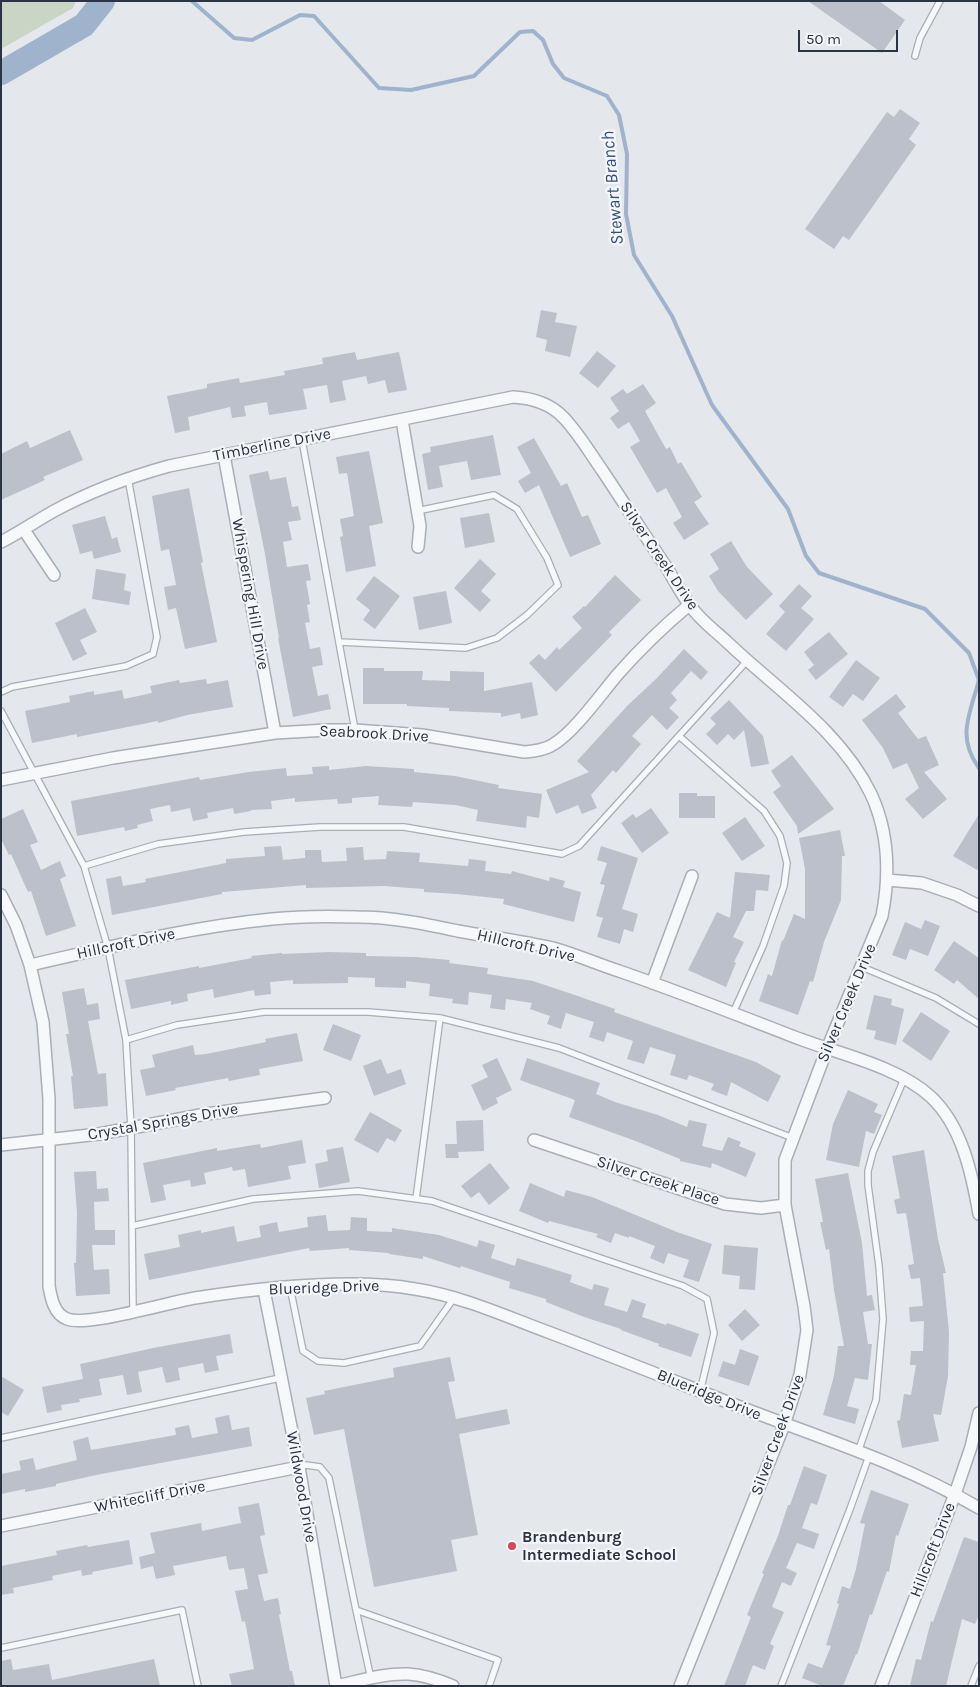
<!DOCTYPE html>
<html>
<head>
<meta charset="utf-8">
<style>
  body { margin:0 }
  #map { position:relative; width:980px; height:1687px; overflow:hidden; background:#e4e7ec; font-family:Karla,sans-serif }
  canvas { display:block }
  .frame { position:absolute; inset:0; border:2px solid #2b3445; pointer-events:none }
  .scale { position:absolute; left:798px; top:30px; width:100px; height:22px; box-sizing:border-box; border:2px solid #2b3445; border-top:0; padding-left:6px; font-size:15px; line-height:18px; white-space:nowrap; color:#2b3445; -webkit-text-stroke:4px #f4f6f9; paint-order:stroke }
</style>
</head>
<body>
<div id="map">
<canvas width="980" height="1687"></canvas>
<div class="frame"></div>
<div class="scale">50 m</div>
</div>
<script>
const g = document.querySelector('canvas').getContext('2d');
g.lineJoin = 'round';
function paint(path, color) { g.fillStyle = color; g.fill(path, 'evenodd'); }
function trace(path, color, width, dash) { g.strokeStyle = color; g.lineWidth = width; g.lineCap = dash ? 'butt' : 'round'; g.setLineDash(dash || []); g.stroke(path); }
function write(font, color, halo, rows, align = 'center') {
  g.font = font + ' Karla,sans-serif'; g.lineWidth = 4.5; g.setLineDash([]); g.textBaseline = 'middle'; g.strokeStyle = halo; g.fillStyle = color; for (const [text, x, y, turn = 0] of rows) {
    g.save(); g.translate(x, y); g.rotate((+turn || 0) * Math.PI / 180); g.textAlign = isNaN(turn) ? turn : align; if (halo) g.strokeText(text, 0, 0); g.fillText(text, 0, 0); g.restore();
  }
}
const green = new Path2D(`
  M1,1H76L73,8L1,49Z`);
const stream = new Path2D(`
  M192,1L234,38L252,40L300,15L314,16L379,88L411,90L474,76L520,32L533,31L543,40L553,64L564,78L607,96L619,115L627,154L626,214L634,255L672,316L712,405L788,509L806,556L819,573L925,609L969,653L979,680
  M979,680C970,714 956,737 979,768`);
const river = new Path2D(`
  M1,73L84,25L103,1`);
const building = new Path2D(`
  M808,1H879L905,20L882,53Z
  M900,109L920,123L909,139L916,145L849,240L843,236L834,249L805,229L887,112L894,117Z
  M541,310L557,313L555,322L577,326L570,357L545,351L547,340L536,337Z
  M597,351L616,366L598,388L579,373Z
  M355,352L357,360L399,352L407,390L388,393L385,380L368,384L366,376L342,381L346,400L330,403L327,385L303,389L307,409L269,415L267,402L244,406L246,416L232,418L230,407L188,417L190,430L175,433L167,396L207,388V384L239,378L240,383L285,375L284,371L323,364L322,358Z
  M643,384L656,403L645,411L666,449L670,447L678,464L681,462L702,497L694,502L709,524L684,540L673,523L682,517L666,488L657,493L630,447L640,441L629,422L618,429L610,418L619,411L610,398L623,389L627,394Z
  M70,430L83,460L43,477L45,480L1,500V454L27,441L30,448Z
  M493,435L501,475L471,480L467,461L439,466L443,487L428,490L422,454L431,452L430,447Z
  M534,438L561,486L567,483L582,517L588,515L601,544L570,557L539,485L525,493L518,481L531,473L517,447Z
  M369,451L383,523L369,526L376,566L346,572L340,537L343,536L340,519L354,516L347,473L339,474L336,457Z
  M268,471L270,480L286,477L292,507L298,506L301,520L288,522L292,540L283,542L287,567L308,564L311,580L306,581L310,604L307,605L310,622L305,623L310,649L320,647L323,665L312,667L318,696L328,694L331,709L293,717L278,638H279L265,554L249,475Z
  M189,488L203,562L201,563L217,642L185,649L176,608L168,610L164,587L176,585L169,549L161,551L152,496Z
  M489,513L495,542L465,548L460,518Z
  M105,516L112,539L117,537L121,552L94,559L92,551L80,554L72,525Z
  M731,541L747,567L773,594L746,620L718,591L709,576L719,569L710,554Z
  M480,559L496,574L481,591L491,600L480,612L454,588Z
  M96,569L126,574L124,590L131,592L129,605L92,599Z
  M615,575L641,600L609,632L612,635L556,692L529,663L539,654L545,660L557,647L559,650L582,628L572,617L584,606L585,607Z
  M374,576L400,596L375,629L363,620L370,610L356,599Z
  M799,584L812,596L801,608L814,619L786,651L766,634L785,612L779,606Z
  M446,591L452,623L419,630L413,597Z
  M85,608L97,632L80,640L87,654L73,661L55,623Z
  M829,632L848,654L816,680L808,670L814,665L804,652Z
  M684,649L708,672L701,680L691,671L671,693L677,700L669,708L679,717L667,730L652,715L632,736L641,744L616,773L613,770L591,795L597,808L582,814L578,805L556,814L546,790L589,772L577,761L628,705L656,679Z
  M856,660L880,678L863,701L853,694L843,707L829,697Z
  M363,668H384V671H423L422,680L450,681V671L484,672V691L532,682L538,715L521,719L520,713L501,717V713L449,711V708L407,706V704H363Z
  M206,679L207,684L228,680L233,707L187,715L158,723V721L77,737V734L32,743L25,711L70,702L69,696L94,691V695L122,690L124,699L152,693L150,686L179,680L180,683Z
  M896,694L906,707L898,713L918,739L926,736L939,765L924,772L947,799L923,819L905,799L919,788L907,763L893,769L883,748L862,720Z
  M729,700L763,736L769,764L751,767L744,730L734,740L728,734L717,745L706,734L716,724L710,718Z
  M792,755L834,809L798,834L797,826L773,792L781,786L771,771Z
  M329,766V770L366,766L414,769V772L455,776L499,785L498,788L542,794L539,818L527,816L526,828L476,821L478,810L455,805L413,802L412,807L378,805L379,796L352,798V803L338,804L337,799L295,802V798L271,801L272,809L251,810V811L234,814L233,808L207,813L208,818L193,821L190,808L171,812L170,805L150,809L153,821L137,825L138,828L125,831L124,827L77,836L71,801L199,777L200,780L249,772L286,768L287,776L313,774L312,767Z
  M679,793H697V796H715V818H679Z
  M651,808L669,833L642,853L621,823L633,814L636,818Z
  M23,809L38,842L30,845L41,870L60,861L66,876L60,879L76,926L46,936L31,891L28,892L11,854L9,855L1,839V819Z
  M979,814V871L953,856Z
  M745,817L765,846L742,861L722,833Z
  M840,830L845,856H842L841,900L824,942L813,982L810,981L798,1015L759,1001L768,974L772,976L782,940L783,941L794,914L805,919V869L799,838Z
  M281,846L283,860L305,858V850H321L322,862L347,861L346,848L363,847L364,860L386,859L387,851L420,853L419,862L468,866L469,859L486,861L485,871L511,874L512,871L549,881L550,877L565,881L563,887L581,892L574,922L503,904L504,899L457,894L424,892V889L384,886L306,888V885L222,892V894L112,915L106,879L121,876L123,886L146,882L145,879L226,863V859L265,856L264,847Z
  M601,846L638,858L622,909L638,914L633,932L624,929L620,944L597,937L603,918L596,916L605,885L600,884L607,863L597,860Z
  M735,872L770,875L768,891L756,890L754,911H746L733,937L744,942L734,962L736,963L726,987L688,970L717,912L730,918Z
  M925,920L940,926L928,956L910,949L906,960L892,955L905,922L921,929Z
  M954,941L979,958V999L957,980L954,984L934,970Z
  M329,952L366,953V956L415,957L450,960L449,963L488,968L487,974L533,981L572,994L615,1009L614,1012L756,1062L781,1076L768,1102L731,1082L727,1096L711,1090L714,1084L689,1075L687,1080L670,1075L676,1055L650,1047L644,1064L627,1059L633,1041L607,1032L604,1042L589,1037L594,1022L566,1013L561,1029L547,1024L550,1016L530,1009L532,1003L506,999L505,1010L490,1008L492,995L469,992L468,1005L452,1003L453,999L429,996L430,984L406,981V988L375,987V978L348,977V983L293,984V980L270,982L271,994L255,996L254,990L214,998L213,989L187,994L188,1001L171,1005V1001L131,1009L125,980L199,966V968L252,958L251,956L282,953V954Z
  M84,988L87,1005L98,1003L100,1019L88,1021L98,1074L106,1073L108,1106L74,1109L71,1076H73L66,1034H69L62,992Z
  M874,995L892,999L891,1005L904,1009L896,1045L874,1039L876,1031L866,1029Z
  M921,1012L950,1031L931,1061L902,1041Z
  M333,1024L361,1035L351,1061L323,1050Z
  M297,1033L303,1061L259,1069L260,1075L229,1081L228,1078L175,1088L176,1090L146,1096L140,1070L155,1067L152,1055L193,1045L195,1055L206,1054L266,1042L265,1039Z
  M497,1058L512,1090L496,1098L498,1103L483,1111L471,1085L488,1077L482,1065Z
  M527,1058L600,1083L596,1094L615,1102L658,1115L687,1127L689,1120L707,1124L702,1146L722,1151L728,1137L741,1142L739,1146L756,1153L746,1177L712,1163L711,1168L680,1161V1159L633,1140L569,1117L575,1100L520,1080Z
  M381,1059L387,1074L401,1069L406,1084L374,1096L363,1066Z
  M848,1090L878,1104L874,1112L882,1115L874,1134L866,1131L859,1167L826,1160L833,1124Z
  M370,1112L402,1130L395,1142L387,1138L378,1153L354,1140Z
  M483,1120L484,1151L458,1152L459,1158H446L445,1144H457L456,1121Z
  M302,1140L306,1163L288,1166L291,1179L248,1187L245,1169L233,1171L232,1167L204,1173L206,1184L191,1187L190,1180L163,1185L166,1200L151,1203L143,1163L217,1148V1151L260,1144L261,1148Z
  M343,1147L350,1182L319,1188L315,1164L328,1161L326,1150Z
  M924,1150L938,1239L946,1273H943L949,1332L948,1376L941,1415L933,1414L939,1441L902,1448L897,1421L900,1420L904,1394L911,1395L916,1365H910L911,1351H923L924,1321L910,1322L909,1307L923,1306L920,1278L911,1279L908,1265L914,1264L911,1244L906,1213L897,1214L894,1200L900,1198L892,1156Z
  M490,1163L510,1188L489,1205L479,1192L471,1198L461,1186Z
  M96,1171L97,1189L108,1188L109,1201L94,1202L95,1230H115V1245H92L94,1270L109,1269L110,1294L76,1296L74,1263H76L77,1213L74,1172Z
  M848,1173L862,1243L867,1296L872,1295L875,1310L863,1312L868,1344H872L868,1380L855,1378L847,1406L859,1409L855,1424L823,1415L834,1376L838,1346H844L834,1290L829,1249L826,1250L820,1222H823L815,1179Z
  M530,1183L564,1197L566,1190L592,1197L677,1232L712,1244L699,1282L683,1277L689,1260L668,1253L664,1264L650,1258L655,1246L629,1236V1238L615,1233L611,1243L596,1237L598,1234L549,1221L548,1223L519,1211Z
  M326,1215L328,1231L350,1230L351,1217L367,1218V1231L392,1232V1228L439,1235L477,1247L479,1240L495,1245L491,1258L515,1266L517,1258L572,1275L570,1282L592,1290L594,1284L609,1288L604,1305L627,1312L632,1299L646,1304L642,1317L666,1325L667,1323L699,1334L691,1357L658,1346L659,1344L621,1330V1329L584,1317L546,1302V1299L509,1288L510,1282L461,1266L460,1268L423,1256V1259L389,1254V1253L349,1250V1248L310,1251L309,1248L149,1280L144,1254L180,1247L178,1235L201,1230V1233L234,1226L237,1242L261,1237L259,1226L277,1222L279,1232L308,1227L307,1217Z
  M724,1245L758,1248L755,1290L739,1289L740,1276L722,1274Z
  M745,1309L760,1325L742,1341L728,1325Z
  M230,1334L233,1353L216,1356L219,1370L205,1373L203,1363L178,1368L180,1380L166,1383L162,1367L138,1372L142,1392L127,1395L123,1375L99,1379L102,1395L79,1399L80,1402L61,1405L62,1410L47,1413L42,1387L83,1379L80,1364L158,1347Z
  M740,1349L759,1356L749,1386L718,1376L723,1361L735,1365Z
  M450,1357L455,1381L448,1382L456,1419L507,1409L510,1424L459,1434L478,1535L451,1540L457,1571L374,1587L344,1429L314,1435L306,1398L325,1394L324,1391L394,1377L393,1368Z
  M1,1376L24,1390L8,1416L1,1412Z
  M229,1415L232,1430L249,1427L252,1446L96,1475L56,1484V1486L25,1492V1489L1,1494V1474L21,1470L19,1461L33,1458L36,1470L77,1460L73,1441L88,1437L91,1450L176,1435L175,1428L189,1425L192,1438L218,1433L215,1418Z
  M804,1466L827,1475L817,1505L811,1503L802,1528L819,1534L814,1549L797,1543L786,1568L797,1573L791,1586L782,1582L772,1607L784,1612L770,1644L774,1646L765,1670L753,1665L745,1686H724L751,1617L747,1615L764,1574L762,1573L778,1536L788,1505H790Z
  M871,1490L909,1504L898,1536L896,1535L889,1572L887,1571L872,1615L870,1614L857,1655L856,1654L843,1686H822L802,1678L808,1663L822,1668L831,1646L826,1645L839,1604L837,1603L842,1586L850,1589L856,1569L865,1524L860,1523Z
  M259,1503L265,1535L260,1536L268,1573L258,1575L264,1601L278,1598L281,1614L279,1615L290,1671H292L295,1686H232L229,1674L254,1669L245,1621L242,1622L235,1591L248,1589L244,1568L229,1570L226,1556L173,1566L175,1575L156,1579L153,1566L141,1569L139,1557L155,1553L150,1533L201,1523L202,1531L241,1523L238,1507Z
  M964,1537L979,1542V1615L975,1624L962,1619L946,1686H910L916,1659L921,1660L931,1621L933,1622Z
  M129,1540L133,1564L92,1572L93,1574L82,1576L81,1570L52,1576L53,1580L13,1588L14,1593L1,1595V1566L57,1555L56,1551L87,1545L88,1547Z
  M11,1659L13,1670L49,1664L52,1680L154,1659L160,1686H1V1661Z`);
const service = new Path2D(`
  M915,56L920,38L940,1
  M302,440L355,730
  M339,642L466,648L497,638L527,615L558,585L547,558L517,509L494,495L417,511
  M1,692L12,687L126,666L153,654L157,637L128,478
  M1,711L84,866L108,948L126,1040L131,1128L133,1311
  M679,736L764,811L780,836L787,863L784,886L763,946L733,1013
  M84,866L158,844L244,832L320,827H404L562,854L579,846L747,661
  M862,967L936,998L979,1024
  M126,1040L177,1025L264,1012H368L440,1018L559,1048L793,1138
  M416,1199L440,1018
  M132,1226L253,1199L358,1191L432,1201L683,1286L707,1299L714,1333L700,1392
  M290,1287L303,1351L318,1361L344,1363L420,1346L454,1298
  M1,1438L280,1378
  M858,1452L876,1400L883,1319L879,1266L868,1185V1171L873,1152L904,1079
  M299,1467L306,1465L320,1467L329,1478L356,1610L498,1660L489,1686
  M356,1610L371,1679
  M1,1648L182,1610L198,1686
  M781,1686L850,1509L869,1456
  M971,1686L979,1666`);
const minor = new Path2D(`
  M402,420L420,526L418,547
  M224,455L275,733
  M24,530L54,575
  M1,542C19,533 36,521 54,511C91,491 129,477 169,466L513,397C532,398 551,404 564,418C579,434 590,453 602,470C624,503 645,536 667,568C674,580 681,593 689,604C698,618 714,630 726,641C776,689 840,730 871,794C889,833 890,875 882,916L827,1049L785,1160V1205L804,1306L807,1330L800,1375L784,1425L680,1686
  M1,780L113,758L275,733L327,730H355L422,735L524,752C534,751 545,750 554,744C575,731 601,694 618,674C640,649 664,626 689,605
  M887,880L922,883L957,895L979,906
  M1,895L16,925L30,965L43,1022L49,1099V1286C51,1298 54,1314 67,1319C88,1327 169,1302 195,1298C246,1290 299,1284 350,1284C372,1284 393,1285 415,1289C461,1296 505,1316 548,1332C609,1355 669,1379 730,1403C814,1436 901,1462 979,1508
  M30,965C110,947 190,927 272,919C300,916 329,916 358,917C392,917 425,924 458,931C490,937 522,941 553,948C575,954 597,964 619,971C680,992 740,1016 800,1039C840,1054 899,1067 931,1097C962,1126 972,1174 979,1214
  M652,983L692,876
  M534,1140L725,1204L761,1208L785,1205
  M1,1145L99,1134L206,1114L325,1098
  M264,1290L299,1467L336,1686
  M1,1526L299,1467
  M336,1686C359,1681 385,1673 408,1674C424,1675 439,1680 453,1686
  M881,1686L955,1494L971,1447L979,1413`);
const markers = [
  [512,1546,5,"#d1495b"]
];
const streetNames = [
  ["Timberline Drive",272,445,-11],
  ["Silver Creek Drive",659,556,56],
  ["Whispering Hill Drive",250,594,80],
  ["Seabrook Drive",374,734,3],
  ["Hillcroft Drive",126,944,-12],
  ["Hillcroft Drive",526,946,13],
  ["Silver Creek Drive",847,1003,-67],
  ["Crystal Springs Drive",163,1122,-10],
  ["Silver Creek Place",658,1181,18],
  ["Blueridge Drive",324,1288,-2],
  ["Blueridge Drive",709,1395,22],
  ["Silver Creek Drive",778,1435,-70],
  ["Wildwood Drive",301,1487,80],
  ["Whitecliff Drive",150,1497,-11],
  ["Hillcroft Drive",933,1550,-69]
];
const poiNames = [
  ["Brandenburg",522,1537],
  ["Intermediate School",522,1555]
];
const waterNames = [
  ["Stewart Branch",613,188,-95]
];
paint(green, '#c9d6c5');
trace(stream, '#9fb4cc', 4);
trace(river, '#9fb4cc', 24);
paint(building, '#bbc0ca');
trace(service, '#a9aeb7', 8);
trace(minor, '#a9aeb7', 14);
trace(service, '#f7f8fa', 5.5);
trace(minor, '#f7f8fa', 11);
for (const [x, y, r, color] of markers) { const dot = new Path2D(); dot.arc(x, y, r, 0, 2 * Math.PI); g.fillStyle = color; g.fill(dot); trace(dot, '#f4f6f9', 2); }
write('16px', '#2b3445', '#f4f6f9', streetNames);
write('bold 16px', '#2b3445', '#f4f6f9', poiNames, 'left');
write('italic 18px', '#34527a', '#f4f6f9', waterNames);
</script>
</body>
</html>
